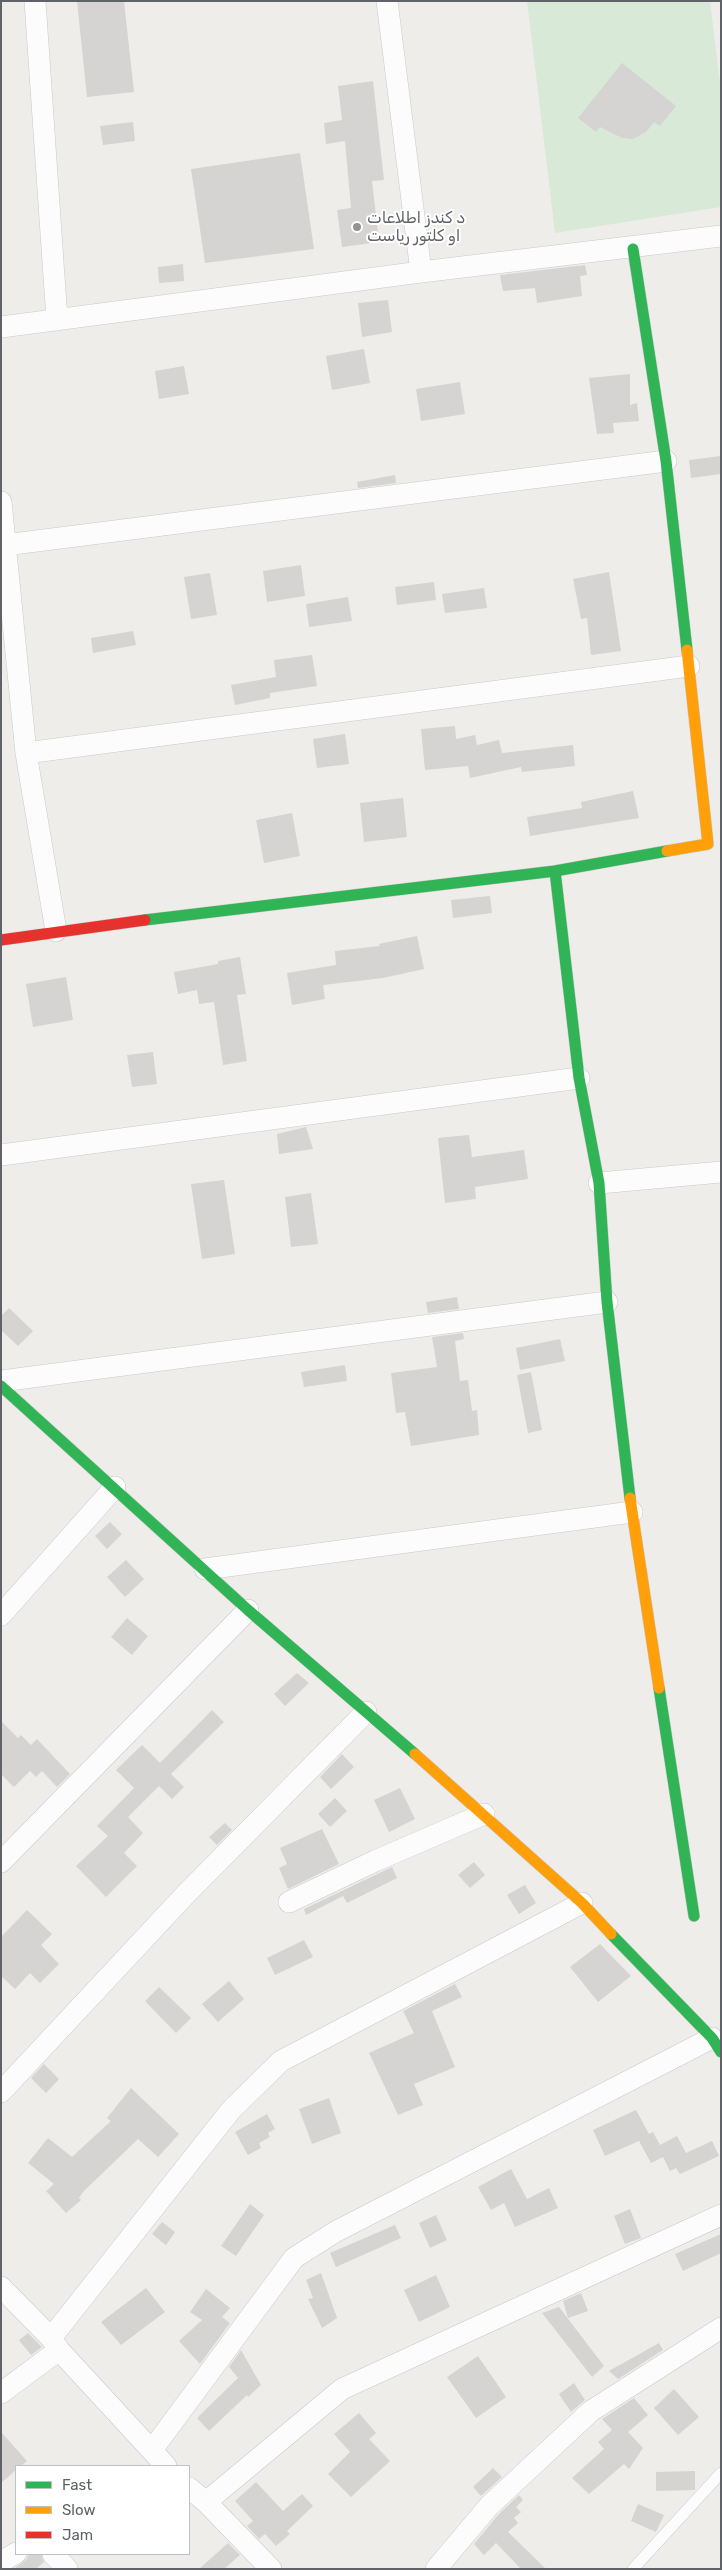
<!DOCTYPE html>
<html>
<head>
<meta charset="utf-8">
<style>
  body { margin:0 }
  #map { position:relative; width:722px; height:2570px; overflow:hidden; background:#eeedea; font-family:Rubik,sans-serif }
  canvas { display:block }
  .frame { position:absolute; inset:0; border:2px solid #5f6367; pointer-events:none }
  .legend { position:absolute; left:15px; top:2465px; width:175px; height:90px; box-sizing:border-box; background:#fff; border:1px solid #bfc1c2; margin:0; padding:6px 9px; list-style:none; font-size:15px; color:#5f6367 }
  .legend li { display:flex; align-items:center; gap:10px; height:25px }
  .legend b { width:25px; border:1px solid #bfc1c2 }
</style>
</head>
<body>
<div id="map">
<canvas width="722" height="2570"></canvas>
<div class="frame"></div>
<ul class="legend">
<li><b style="height:6px;background:#30b455"></b>Fast</li>
<li><b style="height:6px;background:#ff9f0a"></b>Slow</li>
<li><b style="height:6px;background:#e5322d"></b>Jam</li>
</ul>
</div>
<script>
const g = document.querySelector('canvas').getContext('2d');
g.lineJoin = 'round';
function paint(path, color) { g.fillStyle = color; g.fill(path, 'evenodd'); }
function trace(path, color, width, dash) { g.strokeStyle = color; g.lineWidth = width; g.lineCap = dash ? 'butt' : 'round'; g.setLineDash(dash || []); g.stroke(path); }
function write(font, color, halo, rows, align = 'center') {
  g.font = font + ' Rubik,"Noto Naskh Arabic",sans-serif'; g.lineWidth = 4; g.setLineDash([]); g.textBaseline = 'middle'; g.strokeStyle = halo; g.fillStyle = color; for (const [text, x, y, turn = 0] of rows) {
    g.save(); g.translate(x, y); g.rotate((+turn || 0) * Math.PI / 180); g.textAlign = isNaN(turn) ? turn : align; if (halo) g.strokeText(text, 0, 0); g.fillText(text, 0, 0); g.restore();
  }
}
const green = new Path2D(`
  M527,1H710L721,91V207L555,233Z`);
const building = new Path2D(`
  M77,1H124L134,92L87,97Z
  M622,63L676,106L660,126L654,122L646,132L633,139L622,138L600,127L596,132L578,118Z
  M373,81L384,180L372,181L379,242L342,247L337,210L351,208L345,141L326,144L324,123L342,120L338,86Z
  M133,122L135,141L103,145L100,126Z
  M300,153L314,249L205,263L191,169Z
  M183,264L184,281L159,283L158,267Z
  M585,265L587,275L580,276L582,296L537,303L535,288L503,291L500,275Z
  M388,300L392,332L362,337L358,303Z
  M364,349L370,383L332,390L326,356Z
  M184,366L189,394L159,399L155,371Z
  M630,374V405L637,403L639,421L613,423L614,433L597,434L589,378Z
  M460,382L465,414L421,421L416,389Z
  M721,456V474L691,478L689,460Z
  M395,475L396,483L358,488L357,482Z
  M301,565L305,596L267,602L263,571Z
  M609,572L621,651L591,655L587,618L581,619L573,579Z
  M210,573L217,615L191,619L184,577Z
  M434,582L436,600L397,605L395,587Z
  M484,588L487,608L445,613L442,594Z
  M348,597L352,621L309,627L306,604Z
  M133,631L136,645L93,653L91,638Z
  M312,655L317,686L270,693V698L235,705L231,685L276,677L274,660Z
  M455,726L456,739L475,735L477,745L499,740L502,753L573,745L575,766L522,772L521,767L470,778L468,766L425,770L421,729Z
  M345,734L349,764L317,768L313,739Z
  M633,791L639,818L530,836L527,817L582,808L581,802Z
  M403,798L407,837L364,842L360,803Z
  M292,813L300,856L264,863L256,820Z
  M490,896L492,913L453,918L451,900Z
  M417,936L424,969L383,978L323,985L325,999L292,1005L287,973L336,965L335,951L380,946L379,944Z
  M240,957L246,994L237,995L247,1061L223,1065L214,1002L199,1004L197,990L178,994L174,972L218,964V961Z
  M66,977L73,1020L33,1027L26,984Z
  M153,1052L157,1084L132,1087L127,1055Z
  M306,1127L313,1149L279,1154L277,1134Z
  M469,1135L472,1157L524,1150L528,1179L475,1187L476,1199L445,1203L438,1138Z
  M224,1180L235,1254L202,1259L191,1184Z
  M311,1193L318,1244L291,1247L285,1197Z
  M457,1297L459,1309L428,1313L426,1302Z
  M9,1308L33,1331L18,1346L1,1330V1316Z
  M463,1333L464,1339L455,1341L460,1381L468,1380L472,1411L477,1410L479,1435L411,1446L405,1412L396,1413L391,1373L437,1367L432,1337Z
  M560,1339L565,1361L520,1370L516,1348Z
  M345,1365L347,1381L304,1387L301,1372Z
  M531,1372L542,1430L528,1433L517,1375Z
  M110,1522L122,1534L107,1549L95,1536Z
  M126,1560L144,1579L125,1597L107,1577Z
  M127,1618L148,1636L132,1655L111,1637Z
  M297,1673L309,1683L285,1706L274,1694Z
  M212,1710L224,1722L171,1774L184,1787L172,1799L159,1786L128,1817L143,1833L124,1853L137,1866L106,1897L76,1866L108,1836L97,1826L134,1788L116,1770L142,1745L160,1763Z
  M1,1721L18,1738L21,1735L31,1745L37,1739L70,1774L57,1787L42,1771L36,1777L30,1771L14,1787L1,1774Z
  M342,1754L354,1767L331,1789L320,1777Z
  M400,1788L415,1819L389,1832L374,1800Z
  M335,1798L347,1811L330,1827L318,1814Z
  M225,1823L232,1830L217,1845L209,1837Z
  M322,1829L339,1864L288,1889L279,1868L287,1864L280,1848Z
  M474,1862L485,1875L470,1888L458,1875Z
  M392,1867L397,1878L347,1903L343,1896L306,1915L304,1909Z
  M525,1885L536,1903L519,1914L507,1895Z
  M27,1910L52,1934L41,1945L59,1964L40,1983L30,1973L15,1989L1,1976V1937Z
  M304,1940L313,1957L275,1975L267,1958Z
  M600,1944L631,1976L598,2002L570,1967Z
  M229,1981L244,1999L218,2022L202,2004Z
  M455,1984L462,1997L432,2011L455,2067L414,2084L423,2105L398,2115L369,2053L414,2033L403,2011Z
  M159,1987L191,2018L176,2033L145,2001Z
  M44,2064L59,2079L46,2093L31,2078Z
  M131,2088L179,2134L158,2157L138,2139L83,2192L79,2198L81,2200L66,2213L46,2191L54,2184L28,2163L48,2138L72,2157L111,2121L107,2118Z
  M329,2098L341,2133L312,2144L299,2109Z
  M636,2110L649,2134L653,2132L660,2145L677,2136L686,2153L712,2141L719,2156L680,2174L676,2168L670,2171L663,2157L651,2163L639,2141L605,2156L593,2130Z
  M267,2114L275,2129L268,2133L270,2137L259,2143L261,2148L248,2155L235,2132Z
  M511,2169L527,2199L549,2188L558,2208L515,2227L504,2203L491,2210L478,2187Z
  M250,2204L264,2215L236,2256L221,2246Z
  M630,2209L641,2238L625,2244L614,2216Z
  M436,2215L447,2240L430,2248L419,2223Z
  M162,2222L175,2232L166,2245L152,2234Z
  M395,2225L401,2238L336,2267L330,2253Z
  M721,2234V2253L683,2271L675,2254Z
  M321,2273L337,2318L322,2328L308,2299L313,2298L306,2280Z
  M436,2275L450,2307L419,2322L404,2290Z
  M146,2288L165,2312L121,2345L101,2322Z
  M206,2289L230,2308L222,2317L230,2323L200,2364L179,2341L202,2320L190,2312Z
  M581,2293L588,2311L568,2318L563,2301Z
  M559,2307L604,2366L592,2377L542,2313Z
  M28,2333L42,2347L31,2355L19,2340Z
  M659,2343L663,2350L618,2379L609,2371Z
  M241,2350L261,2385L248,2397L247,2395L209,2431L197,2418L238,2378L229,2367Z
  M478,2356L506,2397L476,2418L447,2377Z
  M574,2383L585,2400L571,2412L559,2394Z
  M674,2389L699,2417L678,2435L654,2408Z
  M634,2398L648,2415L628,2432L643,2448L629,2469L624,2464L589,2494L572,2478L604,2449L598,2442L612,2430L602,2419Z
  M359,2413L376,2433L369,2439L390,2461L351,2497L328,2474L350,2452L334,2434Z
  M1,2432L27,2461L21,2466H16V2470L1,2483Z
  M493,2468L502,2477L481,2496L473,2487Z
  M695,2471V2490L656,2491V2472Z
  M256,2482L283,2511L302,2494L313,2506L287,2531L290,2534L276,2546L265,2534L259,2539L247,2526L253,2521L235,2501Z
  M519,2495L523,2500L516,2507L521,2512L514,2518L518,2523L508,2532L546,2569H521L496,2543L484,2555L474,2544L498,2515Z
  M638,2504L664,2515L656,2532L631,2521Z
  M228,2543L240,2555L224,2569H199Z
  M28,2554H41L44,2562L36,2569H14L27,2559Z`);
const lane = new Path2D(`
  M633,2569L721,2473`);
const street = new Path2D(`
  M35,1L57,320
  M387,1L421,272
  M1,327L421,272L721,236
  M1,502L26,753L56,931
  M5,545L666,461
  M26,753L689,666
  M1,1155L579,1078
  M599,1183L721,1172
  M1,1381L607,1302
  M205,1569L632,1512
  M1,1615L115,1487
  M1,1862L248,1610
  M289,1902L375,1861L484,1814
  M1,2092L185,1895L366,1712
  M1,2287L51,2338L59,2350L166,2466
  M51,2338L231,2110L281,2061L582,1903
  M1,2393L59,2350
  M152,2450L294,2258L335,2232L712,2038
  M189,2488L206,2502L271,2569
  M206,2502L342,2389L721,2215
  M53,2554L67,2569
  M1,2562L16,2553
  M436,2569L489,2506L591,2411L721,2328`);
const fast = new Path2D(`
  M633,249L666,461L687,650
  M555,871L579,1078L599,1183L607,1302L630,1498
  M145,920L555,871L667,851
  M1,1386L248,1610L415,1754
  M659,1688L694,1916
  M611,1934L712,2038L721,2052`);
const slow = new Path2D(`
  M667,851L708,844L687,650
  M630,1498L659,1688
  M415,1754L582,1903L611,1934`);
const jam = new Path2D(`
  M1,940L145,920`);
const markers = [
  [357,227,5,"#919395"]
];
const poiNames = [
  ["د کندز اطلاعات",367,218],
  ["او کلتور ریاست",367,236]
];
paint(green, '#d9e9d7');
paint(building, '#d5d4d3');
trace(lane, '#c9c9c9', 12);
trace(street, '#c9c9c9', 22);
trace(fast, '#cbcbcb', 12);
trace(slow, '#cbcbcb', 12);
trace(jam, '#cbcbcb', 12);
trace(lane, '#fcfcfc', 11);
trace(street, '#fcfcfc', 21);
trace(fast, '#30b455', 11);
trace(slow, '#ff9f0a', 11);
trace(jam, '#e5322d', 11);
for (const [x, y, r, color] of markers) { const dot = new Path2D(); dot.arc(x, y, r, 0, 2 * Math.PI); g.fillStyle = color; g.fill(dot); trace(dot, '#fff', 2); }
write('16px', '#5f6367', '#fff', poiNames, 'left');
</script>
</body>
</html>
